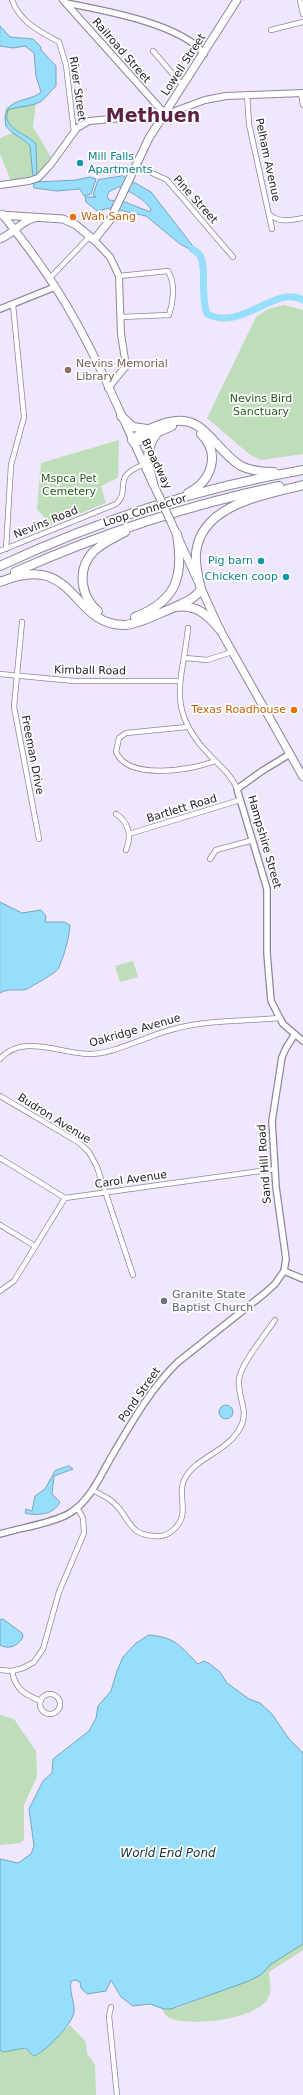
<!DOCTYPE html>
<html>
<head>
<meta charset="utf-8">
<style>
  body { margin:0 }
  canvas { display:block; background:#f0e7fe }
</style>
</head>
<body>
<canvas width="303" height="2095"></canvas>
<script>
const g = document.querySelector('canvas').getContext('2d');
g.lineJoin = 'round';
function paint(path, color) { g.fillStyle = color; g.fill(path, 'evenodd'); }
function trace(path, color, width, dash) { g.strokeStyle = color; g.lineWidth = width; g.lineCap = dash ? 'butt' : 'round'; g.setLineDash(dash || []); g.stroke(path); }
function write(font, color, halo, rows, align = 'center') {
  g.font = font + ' "DejaVu Sans",sans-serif'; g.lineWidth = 3.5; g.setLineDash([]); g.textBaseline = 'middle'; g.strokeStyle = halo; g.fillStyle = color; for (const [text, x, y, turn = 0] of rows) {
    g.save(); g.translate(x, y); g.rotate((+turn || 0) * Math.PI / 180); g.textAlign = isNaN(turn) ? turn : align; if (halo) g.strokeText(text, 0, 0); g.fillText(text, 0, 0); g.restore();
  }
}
const green = new Path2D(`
  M36,102L33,127L51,157L37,175L11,181L0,154V138L14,132L4,119L6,107Z
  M284,305L303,310V454L261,460L250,455L207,418L256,317L268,309Z
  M119,440L118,478L101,486L106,503L51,525L37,509L41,463Z
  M133,961L138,977L120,982L115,966Z
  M0,1715L14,1719L36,1751L37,1777L24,1805V1840L20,1843L0,1845Z
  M303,1944V1950L269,1972C269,1979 272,1989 269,1996C260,2020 193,2026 172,2019C167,2017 164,2014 162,2009L178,2008L262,1974L270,1964Z
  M70,2025L86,2042L87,2053L95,2065L96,2095H0V2050L3,2052C18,2049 20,2044 34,2056L39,2054Z`);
const water = new Path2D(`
  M0,26L10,37L33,39L41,47V50L56,66V86C51,90 45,99 40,102C30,107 18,106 8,110C1,129 27,133 36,144L37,182L76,180L90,177L96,179L91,194L84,196L80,189L57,191L34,188L30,146C24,138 12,135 6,126C0,96 30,103 41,92L36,76L34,53L25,46L13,48L0,46Z
  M123,176L151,192L199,254L180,244L146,216L110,208L97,211L86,202L85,197H96L93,195L98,180ZM119,187C131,192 143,198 151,209L150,212L125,202L109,200L107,196L109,192Z
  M0,902L22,913L41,910L46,916L45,922H64L70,925C70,935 63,960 58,969C56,973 32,986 27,989C18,992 10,987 0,993Z
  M219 1412a7 7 0 1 1 14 0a7 7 0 1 1-14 0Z
  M69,1466L73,1469L54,1476L52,1494L60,1502C54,1515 37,1516 25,1513L26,1509L32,1511L35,1496L45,1489L55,1471Z
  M3,1619L22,1633L23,1637C18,1646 9,1650 0,1645V1620Z
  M149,1635C176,1637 181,1647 198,1664L204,1661L210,1664L220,1672L227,1683L249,1699L260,1703L272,1714L289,1739L303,1753V1944L271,1964L262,1974L249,1981L171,2009H164L150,2004L133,2006L121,1997L111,1980L106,1991L87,1994L81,1988L80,1982L75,1980L71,1981C69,1993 75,2002 74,2012C73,2024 45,2052 34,2056L25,2048L3,2052L0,2050V1859L18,1863L31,1854L34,1846L29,1809L43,1781L52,1773L53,1759L89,1731L96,1718L98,1706L111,1691L117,1671L123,1657L135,1644Z`);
const river = new Path2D(`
  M192,249C194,250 198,253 200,255C207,268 200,296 207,314C242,332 276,284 303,300`);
const minor = new Path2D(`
  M12,0C20,22 39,31 59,42L66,65L74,132
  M300,0L303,14
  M271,30L303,22
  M153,51L183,86
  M301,93L303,105
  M247,94L249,124L272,229
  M135,165L167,180L233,257
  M270,215C280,223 291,220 303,218
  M119,276L168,271C176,284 173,303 169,315L121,317
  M50,278L90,236
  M6,549L11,465L24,417L13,305
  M0,551L116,504C132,490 110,477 143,465
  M22,622L14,707L39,839
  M188,628C183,679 166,706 204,749C215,762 231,773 237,789
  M185,658L207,660L232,652
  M0,674L74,681H180
  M187,727L126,733L119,738L116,752C128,781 192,770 215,761
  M116,814C129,822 132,837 126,850
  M129,834L240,800
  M210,859L216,850L253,840
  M0,1059C22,1033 61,1054 90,1054C114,1054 149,1035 174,1029C207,1020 245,1021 279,1018
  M0,1096L78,1142L89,1152L97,1167L133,1275
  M0,1158L65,1198L275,1169
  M0,1225L35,1246
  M0,1291L14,1281L65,1198
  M92,1490C101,1494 111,1499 117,1506C131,1522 130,1535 155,1536C162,1537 167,1535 172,1531C193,1514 175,1496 185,1478C197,1456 230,1452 242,1424C248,1409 237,1395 239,1379C242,1362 265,1335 275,1320
  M0,1670L12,1671L23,1668L34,1662L43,1649L59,1592L84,1533L83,1518L77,1507
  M12,1671C15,1689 25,1695 41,1701
  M40 1704a10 10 0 1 1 20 0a10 10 0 1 1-20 0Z
  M111,2007L109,2016L117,2095`);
const tertiary = new Path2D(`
  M66,3C102,10 182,24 204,54
  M0,309L55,287
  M290,754L262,771L237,789L267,889V953L271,1001L283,1024L303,1041
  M284,1271L303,1279
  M0,1534C19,1528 54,1523 70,1513C91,1500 101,1474 113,1454C132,1422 151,1388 178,1362L265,1293L275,1284L284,1271L286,1259L276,1187L272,1121L282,1057L286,1048L295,1034`);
const secondary = new Path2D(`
  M63,0L165,114
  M0,185L29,181L38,178L51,164L77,128L89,121L167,114L205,100L226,96L303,93
  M94,240L110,257L119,276L121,334L126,366L108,388`);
const primary = new Path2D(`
  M2,214C26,244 48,274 67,306C103,367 128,433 159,496
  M0,215L63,219L76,225L94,240L110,220L149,138L237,0
  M0,239C13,234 20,222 34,218
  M171,522L220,630L303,777`);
const motorway = new Path2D(`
  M121,416L133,427L147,429
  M132,440C141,432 150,428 162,424C205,409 211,448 241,466C251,471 263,472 274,472
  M134,443L172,426
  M153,483C148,465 144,450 156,435
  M188,493C212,481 221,453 201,434
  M0,566C97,521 198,488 303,470
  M15,572C100,534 188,505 279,486
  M0,582C77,550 70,626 125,625C139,624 155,615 168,610C178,605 195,600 201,589C198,577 195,565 196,553C201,504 265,495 303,485
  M176,607C196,604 208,615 220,630
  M98,611C80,596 77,569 93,552C102,543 114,538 125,532
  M135,617C177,601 184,576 177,534`);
const primaryBridge = new Path2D(`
  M159,496L171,522`);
const markers = [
  [80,163,4,"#0f9aa8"],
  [73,217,4,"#e8710a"],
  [68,370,4,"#8d6e63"],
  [261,561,4,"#0f9aa8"],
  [286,577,4,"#0f9aa8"],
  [294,710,4,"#e8710a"],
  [164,1301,4,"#6b7280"]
];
const streetNames = [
  ["Railroad Street",121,51,49],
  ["Lowell Street",184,65,-57],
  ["River Street",77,89,82],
  ["Pelham Avenue",267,160,78],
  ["Pine Street",195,200,48],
  ["Broadway",156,464,64],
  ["Loop Connector",145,511,-17],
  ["Nevins Road",46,523,-22],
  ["Kimball Road",90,671,1],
  ["Freeman Drive",32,755,79],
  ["Bartlett Road",182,809,-17],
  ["Hampshire Street",264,842,74],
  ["Oakridge Avenue",135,1031,-16],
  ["Budron Avenue",54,1119,32],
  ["Sand Hill Road",265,1164,-94],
  ["Carol Avenue",131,1180,-8],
  ["Pond Street",140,1395,-55]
];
const cultureNames = [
  ["Mill Falls",88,157,"left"],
  ["Apartments",88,170,"left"],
  ["Pig barn",253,561],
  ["Chicken coop",278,577]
];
const foodNames = [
  ["Wah Sang",81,217],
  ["Texas Roadhouse",286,710,"right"]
];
const educationNames = [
  ["Nevins Memorial",76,364],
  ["Library",76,377]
];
const parkNames = [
  ["Nevins Bird",261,399],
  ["Sanctuary",261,412],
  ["Mspca Pet",69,479],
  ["Cemetery",69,492]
];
const worshipNames = [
  ["Granite State",172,1295],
  ["Baptist Church",172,1308]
];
const waterNames = [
  ["World End Pond",168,1854]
];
const townNames = [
  ["Methuen",153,117]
];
paint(green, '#bddeb8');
paint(water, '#96defb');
trace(water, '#74a6bd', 1);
trace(river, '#96defb', 7);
trace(minor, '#8e869b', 6);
trace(tertiary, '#8e869b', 8);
trace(secondary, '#8e869b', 8);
trace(primary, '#8e869b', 9);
trace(motorway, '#8e869b', 10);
trace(minor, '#fff', 4.5);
trace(tertiary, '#fff', 5.5);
trace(secondary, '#fff', 6);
trace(primary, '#fff', 7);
trace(motorway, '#fff', 8);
trace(primaryBridge, '#8e869b', 9, []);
trace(primaryBridge, '#fff', 7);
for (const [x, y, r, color] of markers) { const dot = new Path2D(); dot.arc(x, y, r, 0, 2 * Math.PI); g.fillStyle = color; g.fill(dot); trace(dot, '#fff', 1.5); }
write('11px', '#25222b', '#fff', streetNames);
write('11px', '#0d838f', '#fff', cultureNames, 'right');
write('11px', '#c56008', '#fff', foodNames, 'left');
write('11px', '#785e54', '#fff', educationNames, 'left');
write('11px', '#235b1c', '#fff', parkNames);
write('11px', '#5b616d', '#fff', worshipNames, 'left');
write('italic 12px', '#11333f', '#fff', waterNames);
write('bold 19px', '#5d2146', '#fff', townNames);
</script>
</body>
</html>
